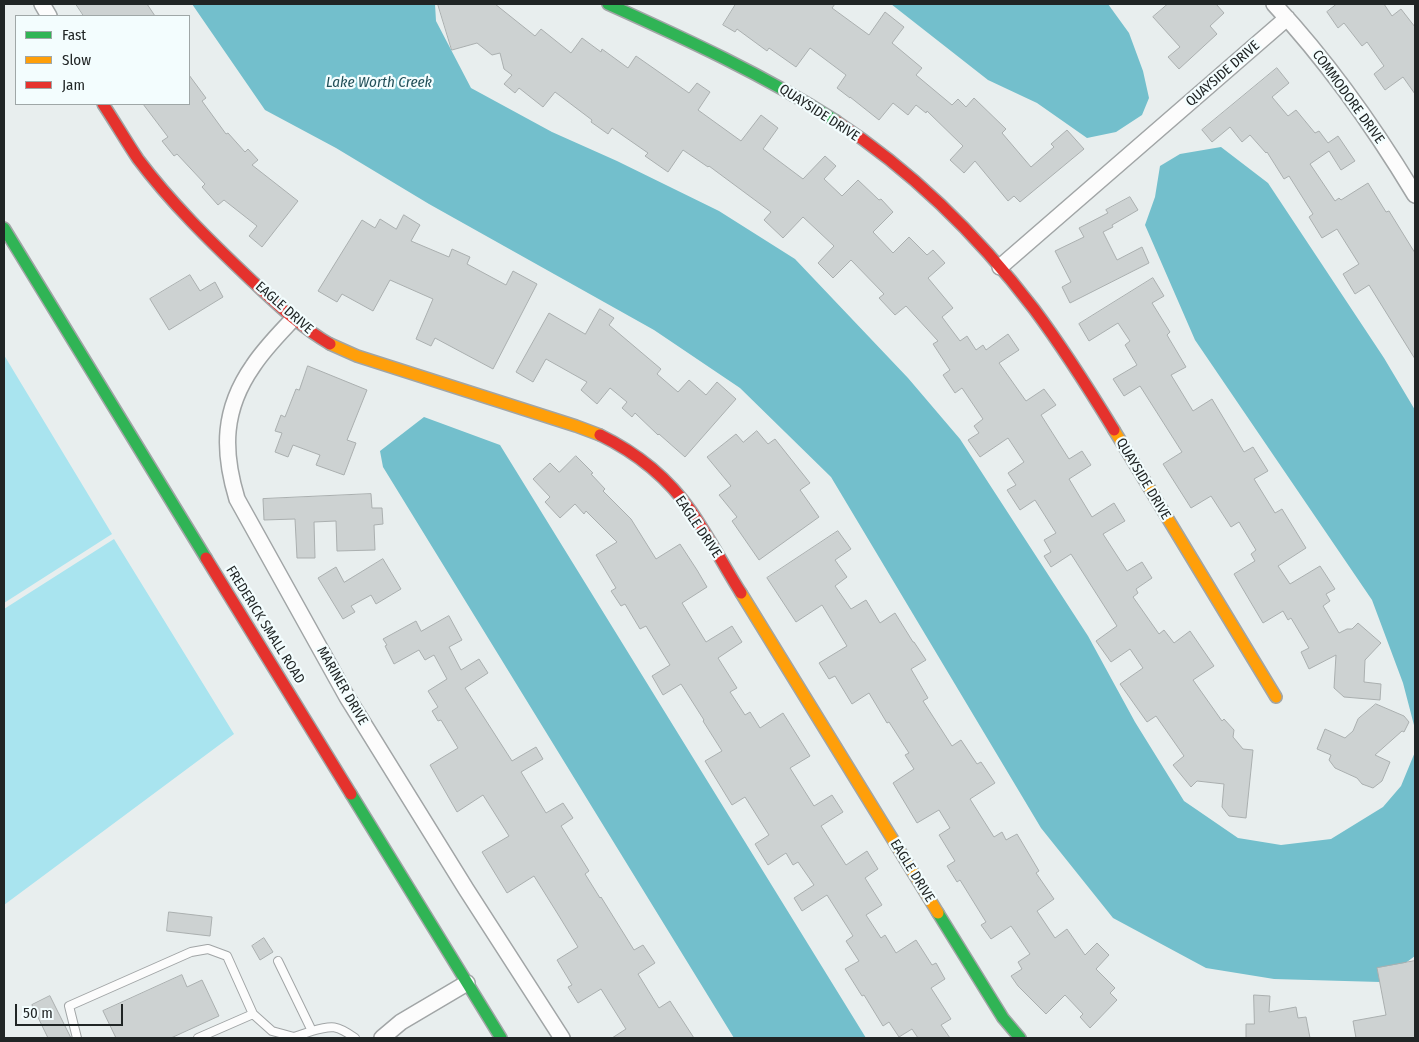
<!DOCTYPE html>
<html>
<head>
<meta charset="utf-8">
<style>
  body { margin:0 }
  #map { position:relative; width:1419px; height:1042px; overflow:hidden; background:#e8eeee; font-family:"Fira Sans Condensed",sans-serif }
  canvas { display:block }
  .frame { position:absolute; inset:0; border:5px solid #202525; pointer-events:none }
  .legend { position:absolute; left:15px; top:15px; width:175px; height:90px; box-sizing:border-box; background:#f3fdfe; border:1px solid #9fa7a7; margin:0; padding:6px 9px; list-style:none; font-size:15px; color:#202525 }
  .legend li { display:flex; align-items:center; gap:10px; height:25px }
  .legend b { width:25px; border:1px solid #9fa7a7 }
  .scale { position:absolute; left:15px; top:1004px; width:108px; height:22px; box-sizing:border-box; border:2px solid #202525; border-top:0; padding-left:6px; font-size:15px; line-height:18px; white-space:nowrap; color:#202525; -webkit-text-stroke:4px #f3fdfe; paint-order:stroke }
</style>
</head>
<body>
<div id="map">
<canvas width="1419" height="1042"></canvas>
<div class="frame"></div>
<ul class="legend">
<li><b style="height:6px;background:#30b455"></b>Fast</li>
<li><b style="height:6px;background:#ff9f0a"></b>Slow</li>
<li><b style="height:6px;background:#e5322d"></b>Jam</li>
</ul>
<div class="scale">50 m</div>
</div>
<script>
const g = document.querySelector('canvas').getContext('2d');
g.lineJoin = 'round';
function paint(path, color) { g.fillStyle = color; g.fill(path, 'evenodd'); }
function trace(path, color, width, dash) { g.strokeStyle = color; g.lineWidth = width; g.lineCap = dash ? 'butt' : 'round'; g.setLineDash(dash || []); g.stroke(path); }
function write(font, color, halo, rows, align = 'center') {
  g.font = font + ' "Fira Sans Condensed",sans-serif'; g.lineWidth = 4.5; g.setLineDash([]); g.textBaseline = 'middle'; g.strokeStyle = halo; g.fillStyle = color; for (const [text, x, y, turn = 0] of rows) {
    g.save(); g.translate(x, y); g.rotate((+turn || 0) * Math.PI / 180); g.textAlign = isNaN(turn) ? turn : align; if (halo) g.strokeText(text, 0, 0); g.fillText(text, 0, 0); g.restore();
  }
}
const green = new Path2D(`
  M4,355L112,534L4,603Z
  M114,539L234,734L4,905V609Z`);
const water = new Path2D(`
  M192,4H435L436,21L471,88L552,132L617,161L719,211L795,259L908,378L960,439L1088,636L1135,722L1184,801L1238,838L1281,845L1331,839L1383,807L1401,786L1415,752V956L1380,982L1274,979L1206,968L1113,918L1041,828L831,477L740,388L654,330L429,204L336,148L265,110Z
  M891,4H1108L1129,33L1143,71L1149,98L1142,115L1116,132L1087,138L1037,103L988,80Z
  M1221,147L1268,183L1384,358L1415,410V729L1403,683L1372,600L1195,340L1145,225L1155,197L1160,166L1180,154Z
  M424,417L500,445L866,1038H734L383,467L380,451Z`);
const building = new Path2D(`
  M76,4H147L155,16H84Z
  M438,4H495L535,36L541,29L571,53L582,38L601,52L602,49L628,68L636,56L689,93L697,83L710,92L698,110L741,141L761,115L778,128L763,149L803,179L825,156L836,166L824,179L842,196L858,180L879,200L881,199L893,212L873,232L893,253L909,237L927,255L933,250L945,263L928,278L953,308L942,317L960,341L967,336L976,350L983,345L986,350L1008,334L1019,350L999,363L1026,401L1044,389L1056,405L1041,415L1069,459L1082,451L1091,465L1069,479L1092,517L1114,503L1125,521L1103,534L1127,571L1142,562L1152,578L1136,589L1138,593L1133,597L1159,634L1164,630L1174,643L1190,631L1214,666L1193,680L1222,721L1224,719L1234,730L1233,737L1243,749L1253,750L1246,818L1229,816L1222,807L1224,784L1197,781L1191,787L1173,765L1184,756L1156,716L1147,722L1120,684L1143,668L1130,649L1111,662L1096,641L1117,626L1071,554L1051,567L1044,556L1051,552L1044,540L1056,533L1035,500L1020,510L1007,490L1016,485L1008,473L1024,462L1008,438L980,457L968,440L979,433L974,426L983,419L962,388L955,393L943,375L950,370L933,344L938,341L906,306L895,315L879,298L884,294L851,260L833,278L818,263L834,246L803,217L783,238L764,220L771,212L709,166L708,167L683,150L668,172L645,156L648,153L612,128L608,134L591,122L592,120L555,92L543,107L519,88L515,93L504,84L512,75L504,69L500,53L492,55L477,43L452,50Z
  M736,4H835L832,8L869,35L885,12L904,27L892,43L922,68L916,75L952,105L958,99L966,107L974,98L1006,129L1002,133L1031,167L1054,147L1051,144L1067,130L1084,149L1020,202L1014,196L1008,201L975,161L964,173L950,160L963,146L927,111L926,113L916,105L908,115L893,103L879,120L850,97V98L837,88L846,75L810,48L796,67L769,48L767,51L737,29L735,32L723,25Z
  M1168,4H1216L1224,13L1210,26L1217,34L1179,69L1168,57L1180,47L1153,17Z
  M1337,4H1384L1392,16L1401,9L1415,27V94L1403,77L1385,90L1374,74L1384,66L1367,42L1362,46L1344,23L1338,28L1327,12Z
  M1277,68L1289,83L1272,97L1288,116L1296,110L1315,133L1319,131L1328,143L1338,136L1355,161L1341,170L1329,151L1310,164L1335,201L1339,198L1341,200L1368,183L1386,212L1389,211L1415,253V359L1369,285L1355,294L1343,274L1359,264L1337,229L1322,238L1309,217L1313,214L1289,176L1284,179L1267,152L1266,153L1250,135L1242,142L1230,127L1212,142L1202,130Z
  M189,75L206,98L202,101L226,134L228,133L245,152L248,149L258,160L252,165L298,201L262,247L249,236L257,226L224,200L218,205L202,187L205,184L177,154L174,156L162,141L168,137L143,104H189Z
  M1130,197L1138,210L1112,225L1113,227L1103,232L1117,260L1142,247L1149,263L1070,303L1062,287L1071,282L1055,251L1084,237L1079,228L1108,213L1106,210Z
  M404,215L420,225L411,241L449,257L452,249L470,257L467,264L506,285L513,271L537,284L493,369L435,338L431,346L416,339L433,299L390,280L373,311L342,294L337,302L318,291L362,220L375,228L380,219L396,229Z
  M190,275L200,291L215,282L223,297L169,330L150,299Z
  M1153,278L1164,296L1152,303L1170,332L1167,335L1186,367L1171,375L1193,411L1212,399L1244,452L1253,447L1268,471L1254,479L1275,513L1282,509L1306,548L1278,566L1290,584L1320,566L1335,589L1326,594L1330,601L1323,606L1339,633L1347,629H1352L1358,623L1381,643L1365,660L1364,682L1381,684L1380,700L1344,697L1334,688L1336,655L1309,669L1301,652L1309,648L1291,618L1288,620L1283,611L1263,623L1234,574L1255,561L1251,554L1256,550L1239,522L1231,527L1211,496L1191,508L1163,464L1182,452L1140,386L1124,396L1113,379L1137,365L1125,345L1130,341L1118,323L1089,341L1079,324Z
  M600,309L614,318L609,325L661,369L657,374L678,392L689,380L706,395L717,382L736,399L685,457L659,434L658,435L635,413L632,417L622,408L627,402L610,388L597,404L581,390L587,382L546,359L533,382L516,372L549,313L585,334Z
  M308,366L367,390L347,440L356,443L344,475L316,465L320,455L293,445L288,457L275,452L282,433L275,431L281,415L285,417L296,389L299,390Z
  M757,431L768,444L775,439L810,483L800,490L819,517L759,560L732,521L737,517L719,495L731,486L707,457L736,434L743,442Z
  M576,456L593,473L591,474L605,489L603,491L631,519L656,559L680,544L697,570L707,587L682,603L706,642L732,626L742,642L718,658L737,688L730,692L745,715L750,712L760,728L783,713L800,740L810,756L790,768L814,806L832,795L843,812L821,826L846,865L867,851L878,869L865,878L882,905L866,915L881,938L885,935L896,953L916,940L932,965L936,963L945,979L931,988L951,1019L941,1025L950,1038H918L912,1029L899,1037L889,1022L883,1026L864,995L862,996L845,969L859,961L846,941L853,936L827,895L802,911L794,898L814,885L798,862L793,865L786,853L768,865L755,844L769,835L745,797L732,805L705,761L722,751L703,721L704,720L681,684L663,695L652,676L670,665L646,626L640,629L625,604L621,606L611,591L616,588L596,555L617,542L586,511L584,514L575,504L560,518L545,502L550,497L533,479L550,463L559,472Z
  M371,494L372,508H382L383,524L374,525L375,550L337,551L336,521L314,522L315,558H297L295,519L264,520L263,499Z
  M838,531L851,549L835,560L847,577L835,586L851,609L866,600L880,623L895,613L913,642H914L926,660L911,669L928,698L923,701L952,746L961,740L977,764L981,762L995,783L970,799L994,837L1002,832L1006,840L1017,834L1039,871L1036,873L1054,899L1037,911L1055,938L1067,929L1085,955L1097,943L1109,955L1096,969L1115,988L1110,993L1117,1000L1090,1028L1080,1017L1083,1014L1065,995L1046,1014L1018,986L1011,976L1022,969L1018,962L1030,954L1011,926L991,939L981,925L986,922L960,880L957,882L947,866L955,861L939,835L950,828L939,810L917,823L893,783L914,769L905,755L909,753L889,722L887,723L869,693L852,704L835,676L829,679L819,663L847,646L822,605L796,622L767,578Z
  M383,559L401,589L376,604L371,595L351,606L355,612L343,619L318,578L336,567L344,582Z
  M449,616L462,640L449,647L461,670L479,659L488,673L465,688L512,761L536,747L543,759L521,772L546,813L563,803L573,818L561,826L589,871L585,874L600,898L601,897L634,950L643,945L655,963L638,974L659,1008L670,1001L694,1038H612L626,1029L601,989L578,1003L568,987L572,985L557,960L578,947L559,916L534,876L507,893L482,852L509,836L483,795L457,812L430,765L458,748L441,720L438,721L432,711L438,707L428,691L447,679L434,655L425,660L419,650L394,664L385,646L387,645L383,639L416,621L421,631Z
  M1376,704L1404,716L1409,722L1404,732L1402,731L1375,755L1390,762L1382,781L1373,788L1362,784L1357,778L1335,768L1329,760L1331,755L1317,749L1325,729L1345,738L1353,731L1358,719Z
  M169,912L212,917L210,936L167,931Z
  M264,938L273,952L260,960L252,946Z
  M1415,961V1038H1356L1353,1021L1386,1015L1377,968Z
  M182,975L187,987L202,980L219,1016L171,1038H116L103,1011Z
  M1254,995L1270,996L1269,1012L1296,1007L1298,1018L1306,1017L1310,1038H1246V1024H1254Z
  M50,996L71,1038H48L32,1005Z`);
const lane = new Path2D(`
  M278,961L312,1031C332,1025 337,1025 355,1038
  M77,1038L69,1006L191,952L208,949L227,956L253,1014L272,1031L294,1037L312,1031
  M198,1038L253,1014`);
const street = new Path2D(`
  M42,4L49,16
  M1274,4C1328,62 1374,127 1415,195
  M1000,267L1287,18
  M293,319C279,334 264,349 253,366C223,409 222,450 237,499L347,697L466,889L562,1038
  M382,1038L401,1022L467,983`);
const fast = new Path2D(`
  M608,4C686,39 764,75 836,121
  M4,228L206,558
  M351,794L501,1038
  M938,913L1003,1018L1020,1038`);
const slow = new Path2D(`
  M330,344L357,356L576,426L600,435
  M1114,430L1276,697
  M741,593L938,913`);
const jam = new Path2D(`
  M103,104C115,122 126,141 138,159C171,203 210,241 250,279C276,303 299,326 330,344
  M836,121C912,171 979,237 1034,309C1063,348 1089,389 1114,430
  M600,435C635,452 668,478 691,511C709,537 724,566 741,593
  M206,558L351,794`);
const streetNames = [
  ["QUAYSIDE DRIVE",1223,74,-41],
  ["COMMODORE DRIVE",1348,97,54],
  ["QUAYSIDE DRIVE",819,113,33],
  ["EAGLE DRIVE",284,308,41],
  ["QUAYSIDE DRIVE",1143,479,59],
  ["EAGLE DRIVE",698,527,56],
  ["FREDERICK SMALL ROAD",265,625,58],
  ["MARINER DRIVE",342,686,60],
  ["EAGLE DRIVE",912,871,58]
];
const waterNames = [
  ["Lake Worth Creek",379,83]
];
paint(green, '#a9e4ef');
paint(water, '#73bfcc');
paint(building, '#cdd2d2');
trace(building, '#aaafaf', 1);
trace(lane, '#a1a5a6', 10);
trace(street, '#a1a5a6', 18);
trace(fast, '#a1a5a6', 14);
trace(slow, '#a1a5a6', 14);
trace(jam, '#a1a5a6', 14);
trace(lane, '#fcfcfc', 8);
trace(street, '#fcfcfc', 15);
trace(fast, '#30b455', 11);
trace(slow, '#ff9f0a', 11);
trace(jam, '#e5322d', 11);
write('14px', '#202525', '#f3fdfe', streetNames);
write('italic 15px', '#235059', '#f3fdfe', waterNames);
</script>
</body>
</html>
